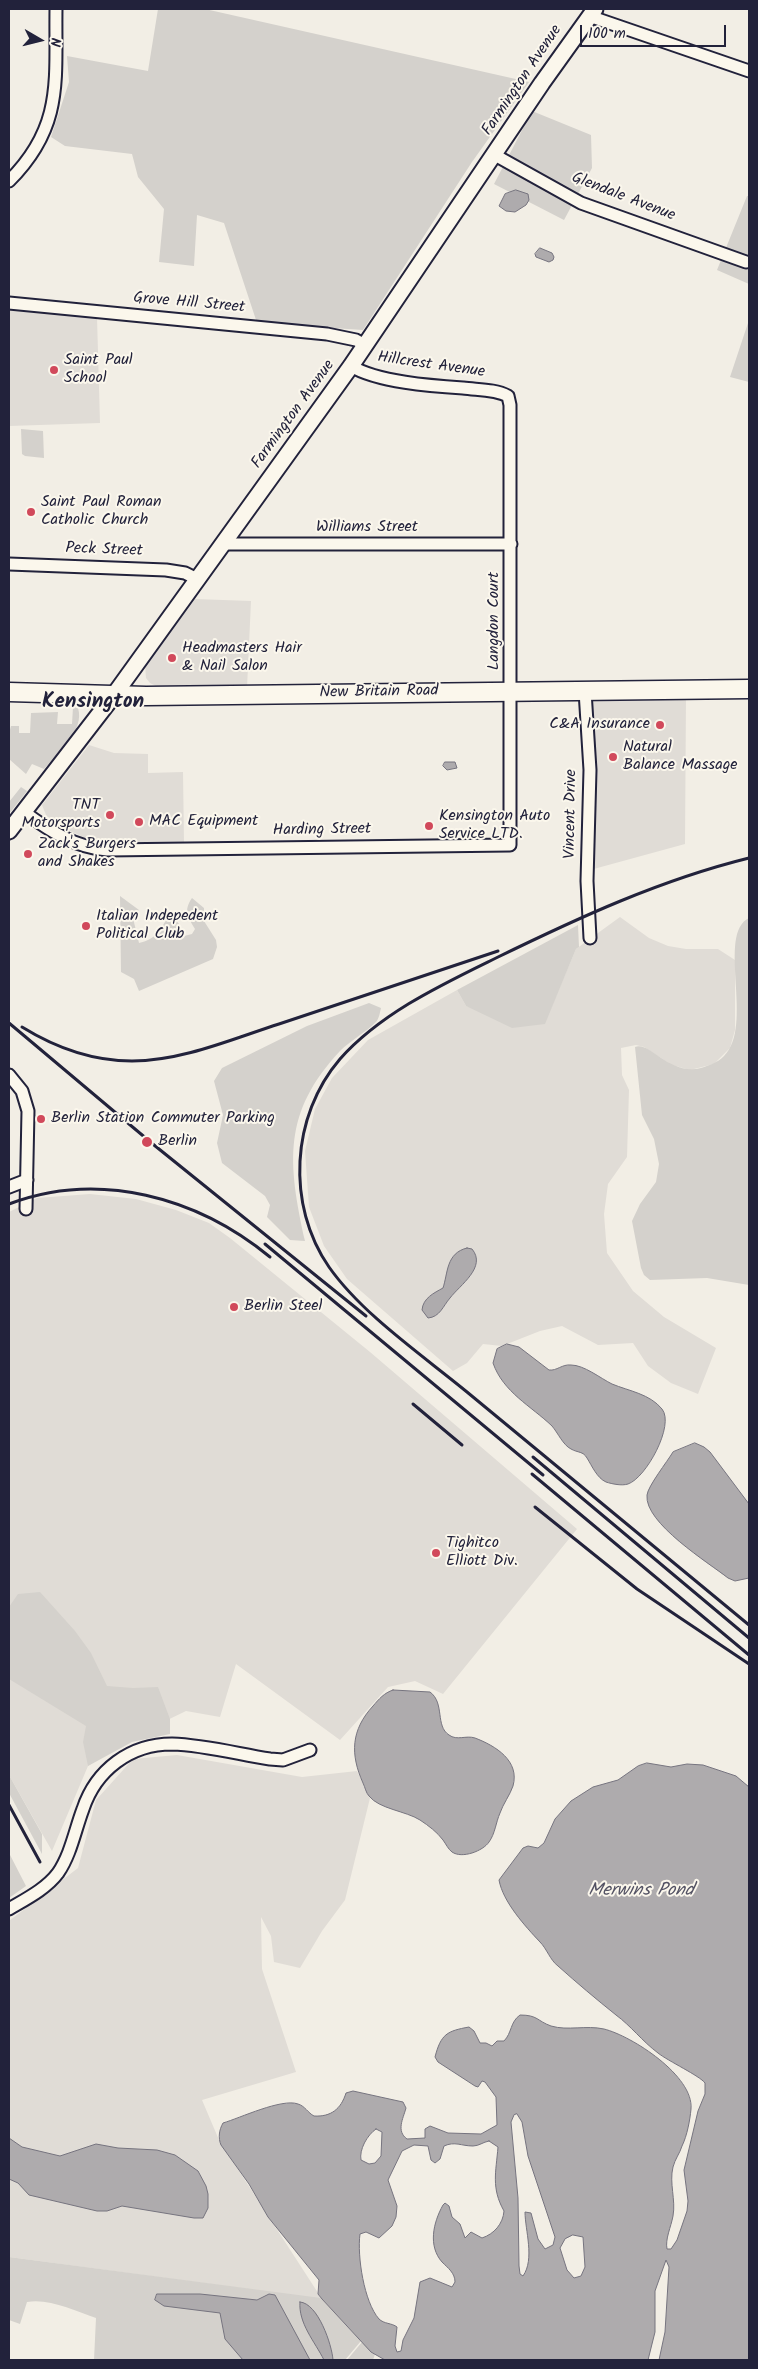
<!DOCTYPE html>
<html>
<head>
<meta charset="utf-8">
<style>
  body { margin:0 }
  #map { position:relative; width:758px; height:2369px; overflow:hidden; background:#f2eee5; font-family:Kalam,sans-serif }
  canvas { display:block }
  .frame { position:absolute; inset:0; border:10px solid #22223b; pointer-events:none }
  .north { position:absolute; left:15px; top:15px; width:50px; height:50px; -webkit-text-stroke:4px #fbf7ec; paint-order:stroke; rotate:98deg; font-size:14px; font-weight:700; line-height:20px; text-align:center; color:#22223b }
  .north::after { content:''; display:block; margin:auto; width:18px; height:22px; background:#22223b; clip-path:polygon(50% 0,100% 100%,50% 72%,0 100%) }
  .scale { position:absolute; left:580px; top:25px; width:146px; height:22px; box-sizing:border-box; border:2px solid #22223b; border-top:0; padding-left:6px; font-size:15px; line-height:18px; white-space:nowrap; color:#22223b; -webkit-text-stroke:4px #fbf7ec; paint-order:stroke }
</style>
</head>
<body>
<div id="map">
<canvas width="758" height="2369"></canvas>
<div class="frame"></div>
<div class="north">N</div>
<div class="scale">100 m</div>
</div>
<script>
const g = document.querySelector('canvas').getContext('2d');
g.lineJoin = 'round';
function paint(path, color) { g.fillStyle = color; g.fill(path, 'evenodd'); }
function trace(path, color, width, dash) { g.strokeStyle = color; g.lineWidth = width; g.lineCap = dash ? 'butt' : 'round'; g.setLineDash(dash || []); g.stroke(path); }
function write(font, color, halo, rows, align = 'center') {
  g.font = font + ' Kalam,sans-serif'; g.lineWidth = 4; g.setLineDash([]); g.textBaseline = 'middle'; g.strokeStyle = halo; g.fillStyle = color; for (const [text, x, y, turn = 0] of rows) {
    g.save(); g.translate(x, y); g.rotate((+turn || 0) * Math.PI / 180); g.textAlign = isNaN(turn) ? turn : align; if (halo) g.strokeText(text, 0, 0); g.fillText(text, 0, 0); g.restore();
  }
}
const built = new Path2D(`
  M9,310L97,317L100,423L9,426Z
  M195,599L251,601L247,688L156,686L150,683L146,678L145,665Z
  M686,696L685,844L590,870L593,697Z
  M89,745L114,753L148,754V773L183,772L184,843L94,842L53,823L46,815L42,805Z
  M620,917L649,938L668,946L686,949H718L735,960V1030L730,1048L714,1064L690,1070L672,1065L644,1047L636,1045L621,1048L622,1075L629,1090L627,1157L608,1184L604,1214L607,1253L633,1291L664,1317L716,1348L698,1394L671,1383L648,1366L633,1343L598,1345L562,1326L540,1331L502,1346L483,1344L467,1363L453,1371L347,1279L324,1246L309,1207L305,1151L315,1109L332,1078L368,1040L457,990L466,1006L544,1024L576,949Z
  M90,1194L136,1199L176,1210L209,1223L230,1238L370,1352L577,1529L443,1694L415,1681L388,1687L340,1740L236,1664L220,1717L186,1711L124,1741L88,1766L52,1851L9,1775V1212L37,1198Z
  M177,1755L302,1777L357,1771L370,1798L345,1900L322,1931L300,1968L274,1962L271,1936L261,1917L262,1969L296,2072L202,2100L219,2140L322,2299L9,2257V1921L78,1868L96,1800L133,1759Z`);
const green = new Path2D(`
  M158,9H205L529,82L472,162L363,330L257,323L224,223L197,215L194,266L159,262L164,209L138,177L132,154L65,146L51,137L69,82L67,56L148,71Z
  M532,111L591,135L592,168L564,220L494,184Z
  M747,196H749V284L717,270Z
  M749,320V382L730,377Z
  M21,429L43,431L44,458L25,456L22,454Z
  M73,707L78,708C85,730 58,753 44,769L32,764L26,774L9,759V733L11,726H19V733H30L31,713L58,712L57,724H72Z
  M21,787L27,791L9,814V802Z
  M120,896L139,910L132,914L139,943C155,940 160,930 168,917C179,919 181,927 184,936L192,934L195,929C188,917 183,911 192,898L204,908V921L216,940L217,947L213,959L139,991L134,979L121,972Z
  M749,918V1285L707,1278L650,1280L644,1275L641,1268L632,1221L640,1204L656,1182L659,1164L654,1139L642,1115L635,1047C650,1041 669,1076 701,1068C710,1065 717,1063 724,1056C755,1026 716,934 749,918Z
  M578,925L579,947L576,949L545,1024L512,1028L466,1006L457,990Z
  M369,1003L381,1008C380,1012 379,1019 376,1022C365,1033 351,1040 340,1051C282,1113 288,1163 305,1241L290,1240L267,1217L270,1205L265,1196L222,1163L217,1143L223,1115L214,1081L222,1068L307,1026Z
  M40,1592L75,1631L91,1653L107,1686L133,1688L158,1687L170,1719V1734L132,1742L88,1766L83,1742L86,1726L9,1679V1607L18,1594Z
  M9,1775L42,1834V1854L9,1793Z
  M9,1853L26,1886L9,1898Z
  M9,2257L321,2298L361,2341L345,2360H94L96,2318C75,2311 49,2298 27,2302L20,2324L9,2320Z
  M362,2342L375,2354L373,2360H347Z`);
const water = new Path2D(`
  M516,190L528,194L529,200L526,205L515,212L506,211L499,206L505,194Z
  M540,248L552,253L554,257L553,260L549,262L536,257L535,254Z
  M445,762H455L457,768L447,770L443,766Z
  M467,1248L472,1249C487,1267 460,1285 450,1298C443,1306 440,1317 428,1318L422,1310C423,1298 434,1293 443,1288C448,1273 446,1253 467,1248Z
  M507,1344L519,1347L549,1370C557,1371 562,1364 571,1365C584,1365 600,1378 612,1384C629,1391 650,1394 662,1409C675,1425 646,1478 628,1484C622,1486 612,1484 606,1482C597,1478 592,1466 587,1458C583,1451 578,1453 571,1449C563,1445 558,1433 552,1426C531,1406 503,1392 493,1363L497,1349Z
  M695,1443L704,1447L710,1452L749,1504V1578L735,1581L728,1578C709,1563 644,1523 647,1495C648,1486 667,1462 673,1452Z
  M393,1690L430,1692C445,1703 435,1726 449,1735C457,1741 466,1735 475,1738C496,1746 520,1761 513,1786C510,1795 503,1804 500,1813C496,1822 495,1834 489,1842C483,1851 462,1859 452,1852C448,1849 446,1844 443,1840C437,1832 429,1826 420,1820C406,1811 379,1809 369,1796C366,1793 365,1787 363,1783C350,1754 351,1730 373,1706C379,1699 384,1693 393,1690Z
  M647,1763L671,1767L687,1764L703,1765L736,1776L749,1787V2360H659L665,2332L669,2267L666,2260L655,2291V2332L648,2360H385L371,2352L322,2299L318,2294L319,2280L268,2217L249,2184L221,2145C218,2138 219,2130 223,2123C240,2118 282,2098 298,2104C305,2106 308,2113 314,2116C331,2117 341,2109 346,2093L353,2091L403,2102L406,2108C403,2119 396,2131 407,2139L425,2138V2129L430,2126L448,2133L481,2134L497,2125L496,2097L485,2082L482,2081L478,2087L475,2086L438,2062L435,2057C441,2034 447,2031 469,2027L474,2031L480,2043H486L492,2046L497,2041H504C512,2033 510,2022 520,2015C538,2015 537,2021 551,2026C568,2031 586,2025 604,2029C632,2036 694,2076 691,2109C690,2120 687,2136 682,2146C680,2153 675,2159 673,2167C669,2183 676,2200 673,2216C671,2227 665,2239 667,2249H671L677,2240L687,2211L688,2201L684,2170L698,2111L705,2094V2083C700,2076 668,2061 658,2053C642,2041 631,2026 616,2015C596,1999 577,1983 558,1966C550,1960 547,1949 540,1942C525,1926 503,1902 499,1880L523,1848L528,1846L538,1848L544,1843L555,1819L571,1801L593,1787L618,1780L638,1766ZM517,2114L522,2122L528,2156L555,2237L553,2245L545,2249L538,2239L531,2213L525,2212C525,2230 535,2259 523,2276L520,2274L519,2266L518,2198L511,2122L514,2115ZM376,2129L382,2132L381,2156L375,2163L369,2164L361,2160C359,2150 367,2135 376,2129ZM489,2141L498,2147C496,2172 491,2188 504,2211C503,2224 494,2234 482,2238L471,2232L465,2238L460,2224L452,2217L449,2206L445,2203L443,2205C433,2223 428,2246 442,2262C448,2268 455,2273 455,2282L452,2287L430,2278L420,2282L414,2318L403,2340L401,2351L397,2352L395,2346L397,2327C392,2323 384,2324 379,2319C364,2302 357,2256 360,2234L366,2232L379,2238L392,2226L396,2217L397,2206L388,2180L402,2151L414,2145L428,2146L431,2160L435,2163L440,2159L444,2146C455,2141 461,2146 473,2146C479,2146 483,2142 489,2141ZM573,2235L583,2237L585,2267L581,2276L574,2278L567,2270L560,2248L565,2239Z
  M9,2138L22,2147L60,2156L96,2144L118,2148L157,2150L175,2155L198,2171L206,2186L208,2194V2208L203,2218H194L122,2206L107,2211H97L29,2195L18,2183L9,2179Z
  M157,2294H200L257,2300L269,2294L275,2295L310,2360H243L225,2339L220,2313L164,2306L155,2300Z
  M300,2302C318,2303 332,2345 333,2360H324C315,2342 298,2323 300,2302Z`);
const street = new Path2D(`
  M589,16L749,71
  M493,154L581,203L746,262
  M9,181C64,126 55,80 56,9
  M9,303L327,334L356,340L365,345
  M223,544H511
  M9,564L166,570L185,573L197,579
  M585,691L590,770L587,881L590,938
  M24,812C50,831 74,847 107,850L510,845V405L508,396C495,389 478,390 463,388C432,386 377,382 351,366
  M9,1075L22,1091L28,1111L26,1209
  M9,1187L27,1180
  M9,1909C26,1899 46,1889 58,1873C71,1854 75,1830 83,1809C96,1770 130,1744 172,1744C205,1745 238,1754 270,1759L283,1760L310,1750`);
const secondary = new Path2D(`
  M9,831L114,695L351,366L542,83L595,9`);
const primary = new Path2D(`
  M9,692L146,696L749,689`);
const rail = new Path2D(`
  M749,858C660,880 578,918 496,958C441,985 381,1013 340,1059C291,1116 286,1205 329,1267C362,1314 422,1355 467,1392C561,1470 655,1547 749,1625
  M9,1023L154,1145L366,1316
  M22,1027C56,1048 92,1061 132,1061C182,1061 232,1039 279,1024C352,1000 425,976 498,951
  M9,1204C99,1170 197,1197 270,1257
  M265,1244L543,1475
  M413,1404L462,1445
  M533,1457L749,1638
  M532,1474L749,1655
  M535,1507L637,1589L749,1664
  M9,1805L40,1862`);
const markers = [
  [54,370,5,"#d1495b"],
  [31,512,5,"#d1495b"],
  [172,658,5,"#d1495b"],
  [660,725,5,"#d1495b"],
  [613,757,5,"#d1495b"],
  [110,815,5,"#d1495b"],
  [139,822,5,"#d1495b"],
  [429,826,5,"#d1495b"],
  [28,854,5,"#d1495b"],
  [86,926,5,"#d1495b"],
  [41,1119,5,"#d1495b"],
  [147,1142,6,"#d1495b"],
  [234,1307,5,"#d1495b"],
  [436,1553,5,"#d1495b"]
];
const streetNames = [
  ["Farmington Avenue",523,81,-56],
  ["Glendale Avenue",623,198,21],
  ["Grove Hill Street",189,304,5],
  ["Hillcrest Avenue",431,366,8],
  ["Farmington Avenue",294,415,-54],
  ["Williams Street",367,528],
  ["Peck Street",104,551,2],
  ["Langdon Court",495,621,-90],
  ["New Britain Road",379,693,-1],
  ["Vincent Drive",572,814,-89],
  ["Harding Street",322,831,-1]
];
const poiNames = [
  ["Saint Paul",64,361],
  ["School",64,379],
  ["Saint Paul Roman",41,503],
  ["Catholic Church",41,521],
  ["Headmasters Hair",182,649],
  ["& Nail Salon",182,667],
  ["C&A Insurance",650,725,"right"],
  ["Natural",623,748],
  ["Balance Massage",623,766],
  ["TNT",100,806,"right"],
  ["Motorsports",100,824,"right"],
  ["Kensington Auto",439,817],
  ["Service LTD.",439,835],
  ["MAC Equipment",149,822],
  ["Zack's Burgers",38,845],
  ["and Shakes",38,863],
  ["Italian Indepedent",96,917],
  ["Political Club",96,935],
  ["Berlin Station Commuter Parking",51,1119],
  ["Berlin",158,1142],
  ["Berlin Steel",244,1307],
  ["Tighitco",446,1544],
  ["Elliott Div.",446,1562]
];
const waterNames = [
  ["Merwins Pond",641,1892]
];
const districtNames = [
  ["Kensington",93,703]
];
paint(built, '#e0dcd6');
paint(green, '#d4d1cc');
paint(water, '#aeabad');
trace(water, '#76747f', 1);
trace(street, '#22223b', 15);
trace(secondary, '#22223b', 19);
trace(primary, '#22223b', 21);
trace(street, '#fbf7ec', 11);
trace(secondary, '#fbf7ec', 15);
trace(primary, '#fbf7ec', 18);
trace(rail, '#22223b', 3);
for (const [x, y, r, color] of markers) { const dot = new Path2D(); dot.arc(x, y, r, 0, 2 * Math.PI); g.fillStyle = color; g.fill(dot); trace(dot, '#fbf7ec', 2); }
write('16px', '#22223b', '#fbf7ec', streetNames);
write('16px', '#22223b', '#fbf7ec', poiNames, 'left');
write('italic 18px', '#535263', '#fbf7ec', waterNames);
write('bold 21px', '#22223b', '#fbf7ec', districtNames);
</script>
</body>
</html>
